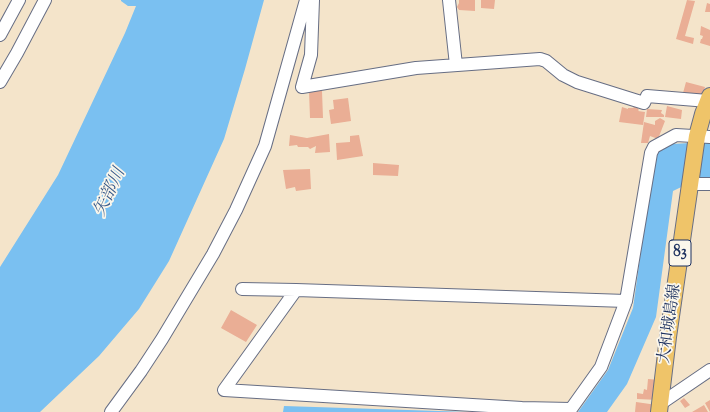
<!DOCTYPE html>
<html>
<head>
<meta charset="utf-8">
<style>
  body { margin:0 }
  canvas { display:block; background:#f4e4ca }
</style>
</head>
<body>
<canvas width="710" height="412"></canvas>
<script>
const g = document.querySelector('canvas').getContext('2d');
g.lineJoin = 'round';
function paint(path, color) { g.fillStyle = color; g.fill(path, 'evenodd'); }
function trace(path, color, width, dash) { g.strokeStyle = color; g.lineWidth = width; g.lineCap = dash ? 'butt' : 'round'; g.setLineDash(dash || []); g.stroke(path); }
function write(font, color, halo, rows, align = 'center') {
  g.font = font + ' "Sorts Mill Goudy","Noto Serif JP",serif'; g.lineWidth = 3.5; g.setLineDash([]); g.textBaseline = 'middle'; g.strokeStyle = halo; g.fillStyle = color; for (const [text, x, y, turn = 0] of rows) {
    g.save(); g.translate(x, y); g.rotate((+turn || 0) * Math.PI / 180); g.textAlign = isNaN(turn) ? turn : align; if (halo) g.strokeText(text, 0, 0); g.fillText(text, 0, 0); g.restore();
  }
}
const water = new Path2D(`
  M121,0H264L245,69L224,139L169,261L139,309L99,356L40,412H0V267L58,175L125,33L136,6H128L121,1Z
  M710,142V178H700L673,191L656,317L627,384L607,412H578L608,370L633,308L653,165L659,151L671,144Z
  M284,406L470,412H283Z`);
const building = new Path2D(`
  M459,0H475V11L459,10L457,7L459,3Z
  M481,0H495L494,9L481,8Z
  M687,0L695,1L685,36L694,38L693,44L676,39Z
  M707,3L710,4V12H705Z
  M701,26L710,30V46L700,43L701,39H702L703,36L700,35Z
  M686,82L705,87L702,98L683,93Z
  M309,91H322L323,118H310Z
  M348,98L351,121L331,124L329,110L334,109L333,100Z
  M667,106L682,110L681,119L665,117Z
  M622,107L628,109V108H633L634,107H638V109L639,110L638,111L645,112L643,125L619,122Z
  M647,109L662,110L661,113L664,115V117H646Z
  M660,118L665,121L658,139L650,136L648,143H641L644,122L655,125V121Z
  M329,134L330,152L315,153L316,146L310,149L308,147H298L297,145L289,146L290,135L307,138Z
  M359,135L363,156L337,160L336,143L350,142V136Z
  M373,163L399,165L398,176L373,175Z
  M310,169L311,189L296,191L295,187L286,189L283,170Z
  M231,310L257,325L246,342L221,328Z
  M648,379L660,380L659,400L637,399V393L643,394L644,389L647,390Z
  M684,398L690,405L685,408L680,401Z
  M710,400V412L705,403Z
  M636,402L657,405L656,412H635Z
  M704,405L708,412H692Z`);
const minor = new Path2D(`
  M313,0L311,55L302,87L416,68L540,59L546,61L563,75L577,82L644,103L647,96L708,101
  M449,0L456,65
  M0,35L19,0
  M0,82L17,53L45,0
  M690,184H710
  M242,289L296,290L626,301
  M296,290L224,390L522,408L571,409L601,367L626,301L651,153L654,147L676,135L710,137
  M660,404L710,370
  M111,412L141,371L162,339L213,254L236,210L265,146L306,0`);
const major = new Path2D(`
  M659,412L668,337L697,136L703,114L710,96`);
const shields = [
  [680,253,22]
];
const shieldNames = [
  ["83",680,253]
];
const streetNames = [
  ["大和城島線",671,324,-82]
];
const waterNames = [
  ["矢部川",111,193,-65]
];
paint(water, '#7ac0f1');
paint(building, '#eaae95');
trace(minor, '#676e84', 14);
trace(major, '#676e84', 18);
trace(minor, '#fff', 12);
trace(major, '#efc469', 16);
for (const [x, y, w] of shields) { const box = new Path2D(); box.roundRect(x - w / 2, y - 13, w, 26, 3); g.fillStyle = '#fbf7ec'; g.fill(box); trace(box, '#1b2f5e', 1); }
write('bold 15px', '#1b2f5e', null, shieldNames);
write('16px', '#1b2f5e', '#fbf7ec', streetNames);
write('italic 17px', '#385a8a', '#fbf7ec', waterNames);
</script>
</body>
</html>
